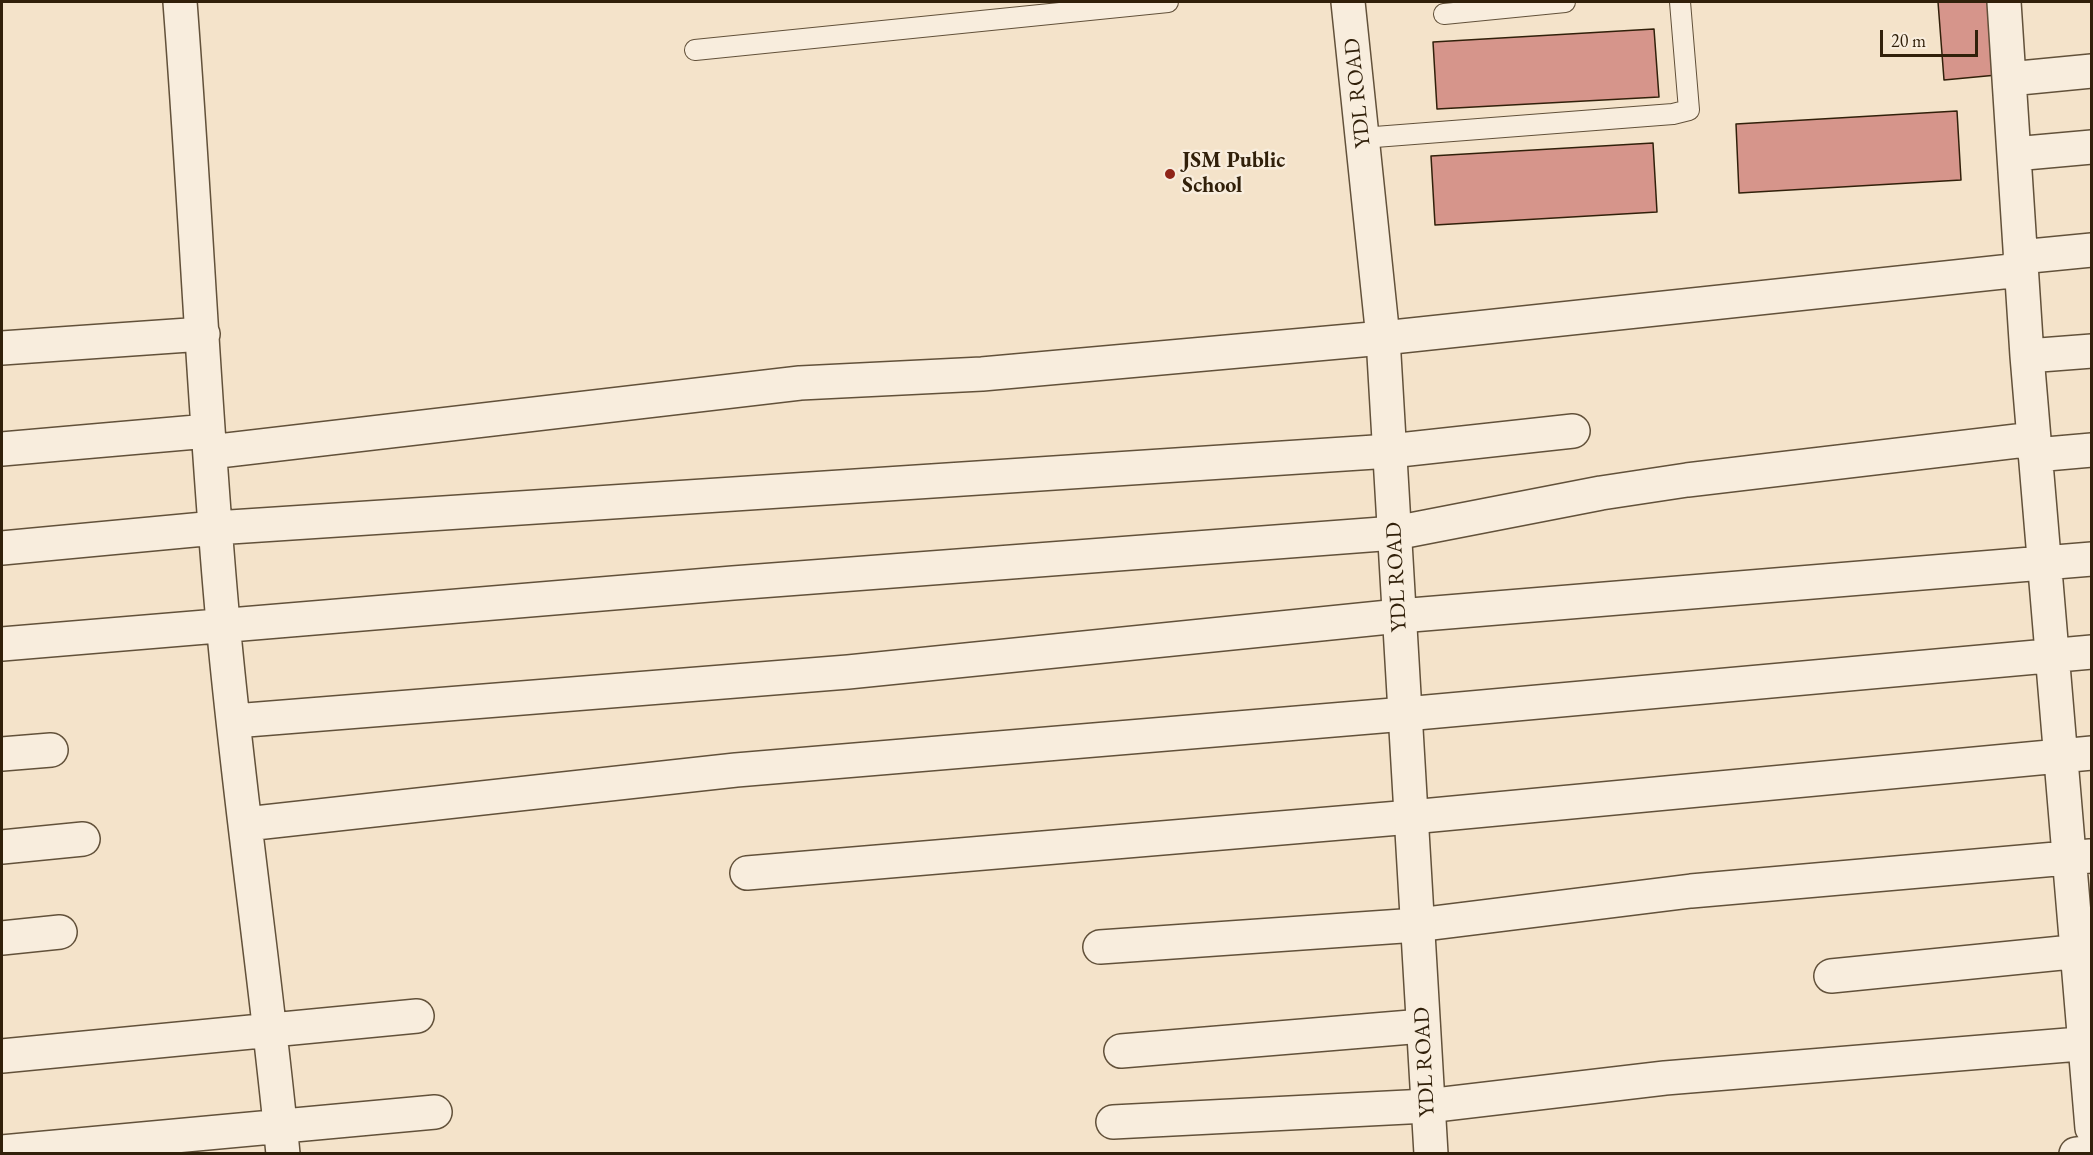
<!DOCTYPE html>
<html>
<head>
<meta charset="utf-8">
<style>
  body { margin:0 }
  #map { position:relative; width:2093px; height:1155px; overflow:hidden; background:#f4e3ca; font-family:"EB Garamond",serif }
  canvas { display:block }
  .frame { position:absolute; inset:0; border:3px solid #31200a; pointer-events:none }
  .scale { position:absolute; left:1880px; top:30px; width:98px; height:27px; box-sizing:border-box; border:3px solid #31200a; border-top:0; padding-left:8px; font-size:18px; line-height:21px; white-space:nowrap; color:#31200a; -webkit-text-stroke:4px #f8eddd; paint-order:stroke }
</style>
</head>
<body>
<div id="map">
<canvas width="2093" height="1155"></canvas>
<div class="frame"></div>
<div class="scale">20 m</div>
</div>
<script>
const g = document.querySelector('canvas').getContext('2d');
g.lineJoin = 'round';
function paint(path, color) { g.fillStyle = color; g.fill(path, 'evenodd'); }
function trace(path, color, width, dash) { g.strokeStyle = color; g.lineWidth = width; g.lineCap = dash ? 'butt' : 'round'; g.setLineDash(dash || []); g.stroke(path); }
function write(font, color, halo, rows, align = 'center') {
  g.font = font + ' "EB Garamond",serif'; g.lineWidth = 5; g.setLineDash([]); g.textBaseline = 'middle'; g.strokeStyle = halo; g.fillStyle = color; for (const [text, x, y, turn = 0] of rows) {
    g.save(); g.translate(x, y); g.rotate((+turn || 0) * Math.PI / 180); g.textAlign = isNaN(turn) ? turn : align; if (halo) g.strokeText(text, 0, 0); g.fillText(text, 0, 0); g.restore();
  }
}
const building = new Path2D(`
  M1938,2H1992L1997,75L1944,80Z
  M1654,29L1659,97L1437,109L1433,42Z
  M1957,111L1961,180L1739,193L1736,124Z
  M1653,143L1657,212L1435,225L1431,156Z`);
const service = new Path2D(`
  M1444,14L1565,2
  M695,50L1168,2
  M1362,138L1673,114L1689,110L1680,2`);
const minor = new Path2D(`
  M180,2C196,208 204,416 223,622C239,800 266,976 283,1154
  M2004,2L2027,356L2092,1128
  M2009,79L2092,71
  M2014,154L2092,147
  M2020,257L2092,250
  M2,348L203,334
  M2027,356L2092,351
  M2,449L208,431
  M210,452L800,383L982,374L1383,338L2021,270
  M2035,455L2092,450
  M2,548L215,528L1390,451L1573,431
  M2,644L733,583L1395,533L1601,493L1687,480L2034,439
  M234,721L848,672L1399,616L2092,559
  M2,754L51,750
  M246,824L736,770L1405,714L2092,652
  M2,847L83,839
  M747,873L1411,817L2092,753
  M2,938L60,932
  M1100,947L1417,925L1691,891L2090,856
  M1831,976L2092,950
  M1121,1051L1423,1026
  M2,1056L417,1016
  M1113,1122L1427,1106L1665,1078L2092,1043
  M2,1152L435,1112
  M2076,1154L2092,1152`);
const tertiary = new Path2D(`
  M1348,2L1383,338L1431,1154`);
const markers = [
  [1170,174,6,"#8f2418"]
];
const streetNames = [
  ["YDL ROAD",1358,93,-96],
  ["YDL ROAD",1397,577,-93],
  ["YDL ROAD",1425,1062,-93]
];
const poiNames = [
  ["JSM Public",1182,161],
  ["School",1182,186]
];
paint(building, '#d6958b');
trace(building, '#31200a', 1.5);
trace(service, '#62513a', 22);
trace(minor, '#62513a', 36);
trace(tertiary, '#62513a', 36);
trace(service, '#f8eddd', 20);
trace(minor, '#f8eddd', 33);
trace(tertiary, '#f8eddd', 33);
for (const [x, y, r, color] of markers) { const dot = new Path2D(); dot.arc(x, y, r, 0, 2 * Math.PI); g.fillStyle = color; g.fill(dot); trace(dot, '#f8eddd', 2); }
write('22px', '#31200a', '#f8eddd', streetNames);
write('bold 22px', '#31200a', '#f8eddd', poiNames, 'left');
</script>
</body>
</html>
